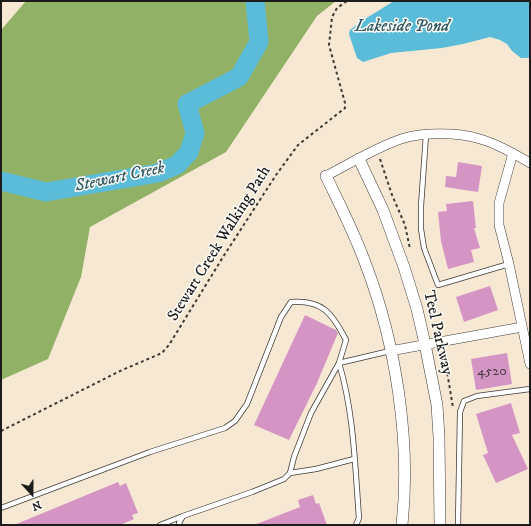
<!DOCTYPE html>
<html>
<head>
<meta charset="utf-8">
<style>
  body { margin:0 }
  #map { position:relative; width:531px; height:526px; overflow:hidden; background:#f7e8d3; font-family:"IM FELL DW Pica",serif }
  canvas { display:block }
  .frame { position:absolute; inset:0; border:2px solid #1c1c1c; pointer-events:none }
  .north { position:absolute; left:12px; top:474px; width:40px; height:40px; -webkit-text-stroke:3px #fdfcf7; paint-order:stroke; rotate:159deg; font-size:11px; font-weight:700; line-height:16px; text-align:center; color:#1c1c1c }
  .north::after { content:''; display:block; margin:auto; width:14px; height:18px; background:#1c1c1c; clip-path:polygon(50% 0,100% 100%,50% 72%,0 100%) }
</style>
</head>
<body>
<div id="map">
<canvas width="531" height="526"></canvas>
<div class="frame"></div>
<div class="north">N</div>
</div>
<script>
const g = document.querySelector('canvas').getContext('2d');
g.lineJoin = 'round';
function paint(path, color) { g.fillStyle = color; g.fill(path, 'evenodd'); }
function trace(path, color, width, dash) { g.strokeStyle = color; g.lineWidth = width; g.lineCap = dash ? 'butt' : 'round'; g.setLineDash(dash || []); g.stroke(path); }
function write(font, color, halo, rows, align = 'center') {
  g.font = font + ' "IM FELL DW Pica",serif'; g.lineWidth = 3; g.setLineDash([]); g.textBaseline = 'middle'; g.strokeStyle = halo; g.fillStyle = color; for (const [text, x, y, turn = 0] of rows) {
    g.save(); g.translate(x, y); g.rotate((+turn || 0) * Math.PI / 180); g.textAlign = isNaN(turn) ? turn : align; if (halo) g.strokeText(text, 0, 0); g.fillText(text, 0, 0); g.restore();
  }
}
const forest = new Path2D(`
  M26,1H336L317,16L226,152L90,227L81,277L48,359L1,380V30Z`);
const water = new Path2D(`
  M394,1H530V58H521L512,51L507,44L500,40L490,37L463,44L442,48L391,53L363,62L357,58L349,34L350,30L360,22Z`);
const river = new Path2D(`
  M1,181L46,192L158,173L177,165L189,152L195,133L187,104L239,77L259,42L255,1`);
const building = new Path2D(`
  M458,162L482,166L478,192L445,187L446,176L456,177Z
  M473,201L476,228H474L480,248L471,250L474,262L448,269L441,241L438,212L447,211L446,204Z
  M490,286L498,310L464,322L456,297Z
  M305,315L336,330L338,333L317,383L289,440L254,425Z
  M507,353L512,384L476,390L471,359Z
  M511,403L520,433L512,435L528,469L496,483L483,455L488,453L476,414Z
  M118,482L120,486L126,483L138,513L132,515L134,519L120,525H14Z
  M313,495L316,504L319,503L327,525H254L300,507L298,500Z`);
const path = new Path2D(`
  M380,159L392,195L405,225L410,249
  M441,352L445,354V359L453,408
  M1,431L120,371L162,353L169,345L223,257L276,175L298,145L345,108V103L329,45L332,17L337,8L347,1`);
const service = new Path2D(`
  M426,135L421,206V229L424,248L438,285L509,264
  M290,473L316,469L354,459
  M1,508L150,452L225,428L235,421L247,404L281,317L291,302C323,300 332,313 346,340L339,363L311,413L294,457L290,473L284,479L252,492L183,516L179,523L180,525
  M160,525L183,516
  M356,525L359,518C355,466 354,413 339,363L390,351
  M458,525L460,412L464,401L477,396L530,389`);
const minor = new Path2D(`
  M513,153L499,203V225L509,264L530,364
  M326,176C351,163 375,148 401,139C423,132 458,132 480,139C498,144 515,154 530,163
  M390,351L522,327`);
const tertiary = new Path2D(`
  M359,159L383,210L404,267L417,309L425,344L437,405L439,437L440,525
  M326,176C340,205 355,234 366,265C396,344 411,441 402,525`);
const numberNames = [
  ["4520",492,372]
];
const streetNames = [
  ["Stewart Creek Walking Path",220,244,-58],
  ["Teel Parkway",437,333,77]
];
const waterNames = [
  ["Lakeside Pond",402,27],
  ["Stewart Creek",120,178,-12]
];
paint(forest, '#90b166');
paint(water, '#5abcd8');
trace(river, '#5abcd8', 19);
paint(building, '#d595c4');
trace(service, '#3d3b37', 6);
trace(minor, '#3d3b37', 10);
trace(tertiary, '#3d3b37', 12);
trace(path, '#3d3b37', 2, [3, 3]);
trace(service, '#fff', 4.5);
trace(minor, '#fff', 9);
trace(tertiary, '#fff', 11);
write('14px', '#4a3a46', null, numberNames);
write('16px', '#1c1c1c', '#fdfcf7', streetNames);
write('italic 17px', '#355c67', '#fdfcf7', waterNames);
</script>
</body>
</html>
